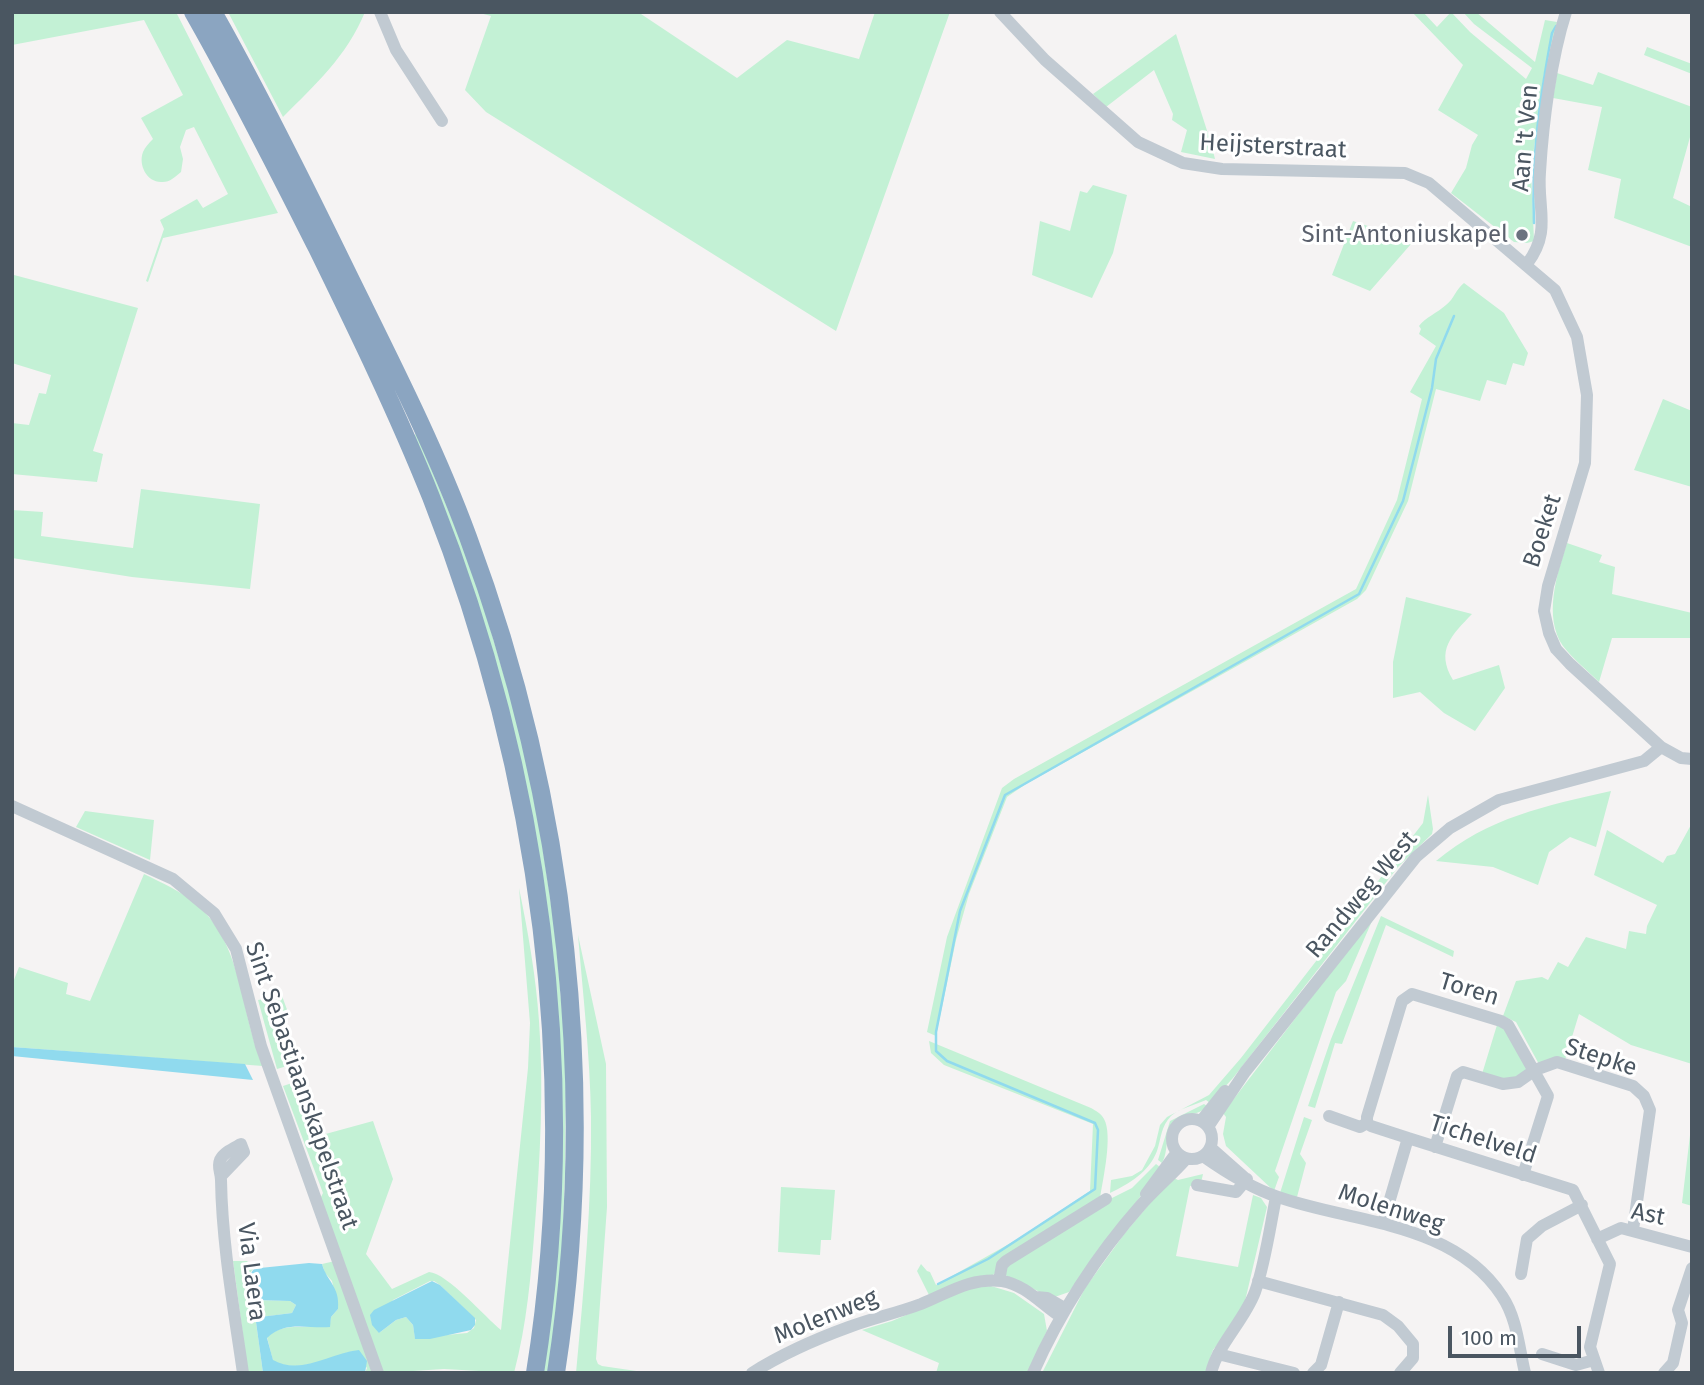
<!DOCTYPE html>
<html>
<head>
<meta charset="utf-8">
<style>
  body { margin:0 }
  #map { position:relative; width:1704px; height:1385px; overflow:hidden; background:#f5f3f3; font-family:"Fira Sans",sans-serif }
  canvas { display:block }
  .frame { position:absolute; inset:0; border:14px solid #4a5661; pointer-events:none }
  .scale { position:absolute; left:1448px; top:1326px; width:133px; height:32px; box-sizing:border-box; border:4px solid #4a5661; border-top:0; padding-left:9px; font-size:21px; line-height:24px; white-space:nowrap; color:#4a5661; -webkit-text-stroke:5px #fff; paint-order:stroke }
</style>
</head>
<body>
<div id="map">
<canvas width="1704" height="1385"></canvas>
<div class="frame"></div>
<div class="scale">100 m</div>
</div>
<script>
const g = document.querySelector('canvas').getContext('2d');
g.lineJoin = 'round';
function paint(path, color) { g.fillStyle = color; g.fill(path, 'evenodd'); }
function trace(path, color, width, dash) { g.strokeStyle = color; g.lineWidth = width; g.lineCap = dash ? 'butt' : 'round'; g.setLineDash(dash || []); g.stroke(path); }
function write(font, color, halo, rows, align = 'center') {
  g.font = font + ' "Fira Sans",sans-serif'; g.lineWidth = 6; g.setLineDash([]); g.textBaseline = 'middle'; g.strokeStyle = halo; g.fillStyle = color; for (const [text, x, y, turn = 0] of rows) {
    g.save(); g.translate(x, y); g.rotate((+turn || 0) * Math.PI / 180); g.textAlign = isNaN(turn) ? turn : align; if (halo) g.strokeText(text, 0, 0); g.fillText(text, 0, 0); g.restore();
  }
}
const green = new Path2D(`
  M12,12H176L278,213L163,238L148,282L146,281L164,229L160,220L197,199L203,208L228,194L194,127L186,130L180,147L183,159L181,172C175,177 169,183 161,182C147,182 138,165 143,152C145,147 149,143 153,139L141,118L183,95L144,20L12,45Z
  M228,12H365C347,56 315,85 283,117Z
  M476,12H638L737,78L787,40L859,59L875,12H950L836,331L486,112L465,90L491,16Z
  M1412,12H1423L1437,27L1451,12L1470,32L1526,79L1532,68L1474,24L1463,12H1476L1535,62L1545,20L1557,22L1544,73L1531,171L1534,241L1527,243L1514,242L1451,193L1466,168L1472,145L1478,135L1438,110L1463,65Z
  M1176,34L1211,143L1215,159L1181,152L1187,130L1172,120L1173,114L1154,70L1106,107L1093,94Z
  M1647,47L1692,64V74L1644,55Z
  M1598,72L1692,107V130L1673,198L1692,207V247L1614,218L1621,179L1588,170L1602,107L1553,98L1557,73L1593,85Z
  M1093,185L1127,195L1113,253L1092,298L1032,275L1040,221L1070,231L1080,191L1087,193Z
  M1353,221L1406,239L1411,244L1370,291L1332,275Z
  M14,275L138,308L93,451L103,454L97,482L12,474V423L29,425L39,393L46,394L51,375L12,363V282Z
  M1464,283L1504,313L1528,353L1524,366L1513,363L1506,385L1487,380L1480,401L1436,389L1408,501L1366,590L1357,599L1026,784L1007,797L969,894L956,940L936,1036L927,1032L947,937L1002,788L1014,779L1356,589L1397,500L1422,399L1410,392L1436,346L1419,334L1421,329L1419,326C1426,317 1437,313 1446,305C1454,299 1456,289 1464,283Z
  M1663,399L1692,411V487L1634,470Z
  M416,432L473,570L522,737L541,837L555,931L566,1057L565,1172L562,1255L552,1373H542L558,1142L525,794L414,439Z
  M141,489L260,504L250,589L132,577L12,558V510L43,512L41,536L133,548Z
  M1567,543L1602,555L1599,562L1615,567L1612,594L1692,613V638H1612L1599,682C1587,670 1573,659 1563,646C1543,617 1557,573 1567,543Z
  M1406,597L1472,614C1452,635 1435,650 1453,680L1499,665L1505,688L1475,731L1444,713L1420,692L1393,698V662Z
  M1611,791L1596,847L1570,837L1549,852L1538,885L1493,867L1436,861C1489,817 1545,806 1611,791Z
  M1428,795L1433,829L1432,834L1398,867L1233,1078L1210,1103L1206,1100C1195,1105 1180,1108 1171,1116C1161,1126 1161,1139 1157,1151C1149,1172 1129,1184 1110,1193L1111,1180L1132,1176L1142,1170L1155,1146L1160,1125L1167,1117L1209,1095L1241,1058L1423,823Z
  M85,811L154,820L150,860L76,827Z
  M1692,823V1064L1631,1045L1579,1014L1565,1060L1540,1066L1516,1022L1503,1016L1516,981L1542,977L1548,980L1558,962L1568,967L1586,937L1626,949L1629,931L1646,934L1647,926L1657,905L1594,875L1607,830L1663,863L1667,856L1675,854Z
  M144,874C162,883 181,891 196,904C243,943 240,1012 263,1066L12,1047V985L19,967L68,983L66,994L90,1001Z
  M519,888C528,932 536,976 539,1021C544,1088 540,1158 535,1224C531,1275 527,1324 514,1373L444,1369L382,1373L320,1199L323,1193L283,1086L301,1080L311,1138L373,1121L393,1179L366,1254L392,1289L429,1272C447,1273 485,1317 501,1330L528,1068L530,1023ZM430,1281H434L440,1285L476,1320L474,1328L467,1333L415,1338L413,1325L406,1317L396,1320L379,1333L393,1300Z
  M1375,914L1346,981L1336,992L1275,1171L1279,1177L1274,1191L1226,1146L1223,1134L1226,1117L1223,1113Z
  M1381,916L1454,951L1453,957L1386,925L1342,1044L1335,1043L1315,1108L1308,1106L1331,1039Z
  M578,935L606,1064L607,1207L596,1359L598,1364L602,1366L650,1373H576C584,1288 592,1202 591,1117C590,1056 583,995 578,935Z
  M282,996L289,1015L278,1026L282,1047L293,1058L290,1065L277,1069L258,1000Z
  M1497,1025L1505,1027L1530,1070L1511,1083L1482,1074Z
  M929,1041L1091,1108C1096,1111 1101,1113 1104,1119C1113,1135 1103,1179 1100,1198L990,1277L929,1295L917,1271L921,1264L927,1271L930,1272L936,1285L1016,1240L1090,1191L1093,1124L944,1065L931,1053Z
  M1204,1104L1207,1106C1198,1117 1186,1112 1176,1120C1163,1132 1170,1149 1162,1163L1158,1160L1170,1121Z
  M1304,1117L1312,1120L1300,1154L1306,1163L1297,1197L1280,1193Z
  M1692,1118V1206L1682,1203Z
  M1156,1164L1160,1167L1140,1197L1069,1292L1052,1298L1005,1275L1007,1266L1100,1204L1132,1188Z
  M1203,1174L1201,1183L1190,1186L1176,1256L1238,1267L1253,1195L1261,1198L1267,1207L1242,1314L1213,1350L1205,1373H1042L1085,1288L1125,1233L1172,1177L1178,1180Z
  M781,1187L835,1190L831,1240H821L820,1255L778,1252Z
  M233,1261H247L254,1269L251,1271L255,1300L290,1301L296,1305L292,1313L261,1317L256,1322L263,1373H248Z
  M335,1261L374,1373H365L367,1368L353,1351C328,1358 298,1374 273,1361L267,1337C286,1319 309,1333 330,1323L331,1317L338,1309L332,1281L325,1273L322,1264Z
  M991,1286L1014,1293L1044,1314L1047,1331L1027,1373H936L939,1363L862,1330L892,1321L970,1288Z`);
const water = new Path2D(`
  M12,1047L245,1064L253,1080L12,1056Z
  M309,1263L322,1264C327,1282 340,1286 338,1309L331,1317L330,1327C308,1329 285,1320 267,1338L273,1360C301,1376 329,1353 359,1350L367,1361L365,1373H263L256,1322L260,1317L292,1313L296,1305L290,1301L255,1300L250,1274L254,1269L260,1268Z
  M432,1281L440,1285L475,1318V1325L471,1330L430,1339H415L413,1325L406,1317L396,1320L379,1333L372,1325L370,1315L374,1310Z`);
const stream = new Path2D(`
  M1534,223C1531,158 1540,97 1552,33L1556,26
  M938,1284L988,1259L1095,1189L1098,1130L1095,1123L947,1061L936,1051V1032L960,911L1005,795L1359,594L1403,501L1432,388L1436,359L1454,316`);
const minor = new Path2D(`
  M380,12L396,50L442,121
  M1000,12L1045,60L1138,142L1183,163L1222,169L1405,173L1429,183L1555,290L1577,337L1587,395L1585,463L1548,586L1544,611L1549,633L1556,649L1570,664L1661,747L1681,758L1692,759
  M1527,264C1552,231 1537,209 1540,172C1543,122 1551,59 1566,12
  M12,806L173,879L214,913L236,949L261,1046L378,1373
  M1329,1116L1360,1127L1367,1123
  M1172 1139a20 20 0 1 1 40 0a20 20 0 1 1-40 0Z
  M1201,1121L1225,1091
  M1208,1127L1245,1072L1416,857L1450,828L1499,800L1644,761L1661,747
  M1408,1138L1371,1126L1367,1123V1117L1402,1001L1412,994L1501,1021L1508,1025L1548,1096L1523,1175
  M1435,1147L1457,1076L1463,1072L1503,1084L1518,1082L1535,1070L1557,1062L1633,1086L1644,1096L1650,1110L1633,1230
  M1211,1148L1245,1178
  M1203,1156C1227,1173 1251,1188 1278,1197C1353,1223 1454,1222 1502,1296C1517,1318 1519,1348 1525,1373
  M221,1176L244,1152L241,1144C234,1148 224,1152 220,1160C217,1167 221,1173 221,1180C222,1244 234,1310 243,1373
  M1197,1185L1236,1192L1247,1179
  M1146,1194L1177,1152
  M1383,1223L1408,1138L1573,1190L1610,1264L1590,1347L1599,1373
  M1597,1239L1621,1228L1692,1247
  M1521,1274L1527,1239L1542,1226L1582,1205
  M999,1281L1002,1265L1006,1261L1106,1199
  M1258,1281L1383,1315L1398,1326L1413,1344V1358L1400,1373
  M1036,1297L1047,1298L1066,1309
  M1218,1354L1294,1373
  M1542,1354L1576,1365L1594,1360
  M752,1373C782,1354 816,1339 849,1327C873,1318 897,1313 921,1304C948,1293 971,1277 1002,1281C1026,1285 1042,1305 1061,1317
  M1033,1373C1060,1312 1097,1255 1141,1205C1155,1189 1172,1175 1186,1159
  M1211,1373C1218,1344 1244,1321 1255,1292C1265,1264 1270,1227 1276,1197
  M1313,1373L1321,1365L1339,1302
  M1664,1373L1673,1363L1682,1323L1678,1310L1692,1268`);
const highway = new Path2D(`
  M193,12C237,89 277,169 317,248C357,330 397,412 431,497C540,773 582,1078 535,1373
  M213,12C259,93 301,178 342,262C386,352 433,442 468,537C567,802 599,1093 556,1373`);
const markers = [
  [1522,235,7,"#6b7280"]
];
const streetNames = [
  ["Aan 't Ven",1526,138,-85],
  ["Heijsterstraat",1273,147,3],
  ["Boeket",1543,531,-72],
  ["Randweg West",1362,895,-50],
  ["Toren",1469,990,17],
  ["Stepke",1601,1058,18],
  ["Sint Sebastiaanskapelstraat",301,1086,71],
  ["Tichelveld",1483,1140,18],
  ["Molenweg",1391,1209,18],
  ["Ast",1648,1215,11],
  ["Via Laera",251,1272,83],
  ["Molenweg",826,1317,-22]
];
const worshipNames = [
  ["Sint-Antoniuskapel",1508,235]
];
paint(green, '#c3f1d5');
paint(water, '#90daee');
trace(stream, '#90daee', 2.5);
trace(minor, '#c1cad2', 12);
trace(highway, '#8ba5c1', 18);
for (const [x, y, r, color] of markers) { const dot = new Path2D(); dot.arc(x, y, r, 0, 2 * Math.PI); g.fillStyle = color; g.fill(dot); trace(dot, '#fff', 2.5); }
write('24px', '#4a5661', '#fff', streetNames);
write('24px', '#5b616d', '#fff', worshipNames, 'right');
</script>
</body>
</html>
